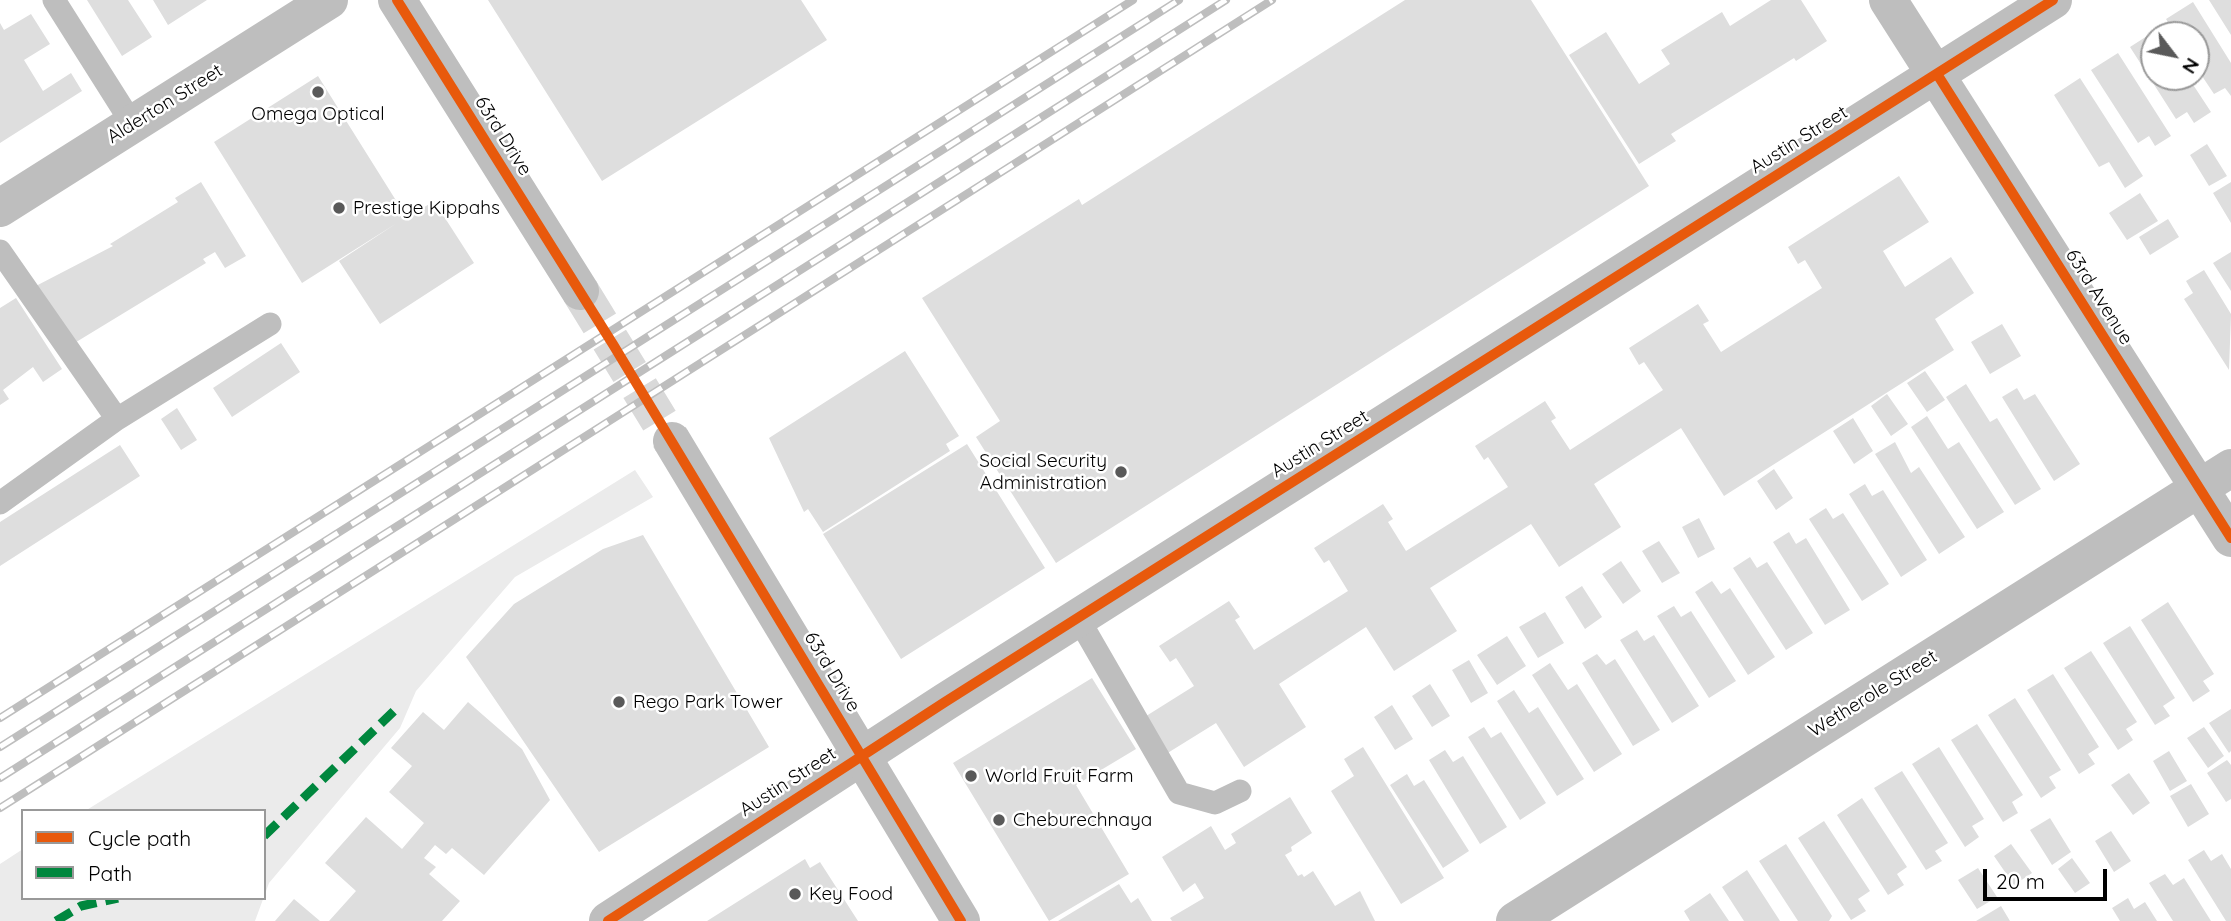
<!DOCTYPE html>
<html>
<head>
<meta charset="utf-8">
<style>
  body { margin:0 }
  #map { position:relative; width:2231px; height:921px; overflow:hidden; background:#fff; font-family:Quicksand,sans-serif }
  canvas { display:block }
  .legend { position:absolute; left:21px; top:809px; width:245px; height:91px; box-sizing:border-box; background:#fff; border:2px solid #999; margin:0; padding:9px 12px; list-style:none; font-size:21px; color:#000 }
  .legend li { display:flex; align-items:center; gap:14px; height:35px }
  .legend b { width:35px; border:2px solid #999 }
  .north { position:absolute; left:2140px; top:21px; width:70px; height:70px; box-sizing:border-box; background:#fff; border:2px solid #999; border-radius:50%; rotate:122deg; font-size:19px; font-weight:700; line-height:28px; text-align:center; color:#000 }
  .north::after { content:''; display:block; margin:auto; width:24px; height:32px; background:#595959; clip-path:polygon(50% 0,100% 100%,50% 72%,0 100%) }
  .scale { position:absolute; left:1983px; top:869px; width:124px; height:32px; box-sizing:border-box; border:4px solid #000; border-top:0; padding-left:9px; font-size:21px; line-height:24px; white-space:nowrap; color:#000; -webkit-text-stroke:5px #fff; paint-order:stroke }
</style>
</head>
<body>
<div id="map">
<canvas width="2231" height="921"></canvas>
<ul class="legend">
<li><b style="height:9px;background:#e8590c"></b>Cycle path</li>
<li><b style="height:9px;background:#00873e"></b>Path</li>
</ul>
<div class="north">N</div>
<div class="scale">20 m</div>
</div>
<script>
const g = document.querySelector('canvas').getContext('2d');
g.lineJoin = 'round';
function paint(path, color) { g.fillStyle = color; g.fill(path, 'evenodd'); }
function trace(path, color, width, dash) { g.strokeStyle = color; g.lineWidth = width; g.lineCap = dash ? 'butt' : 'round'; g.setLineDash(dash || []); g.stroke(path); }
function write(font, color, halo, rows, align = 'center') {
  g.font = font + ' Quicksand,sans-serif'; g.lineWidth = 5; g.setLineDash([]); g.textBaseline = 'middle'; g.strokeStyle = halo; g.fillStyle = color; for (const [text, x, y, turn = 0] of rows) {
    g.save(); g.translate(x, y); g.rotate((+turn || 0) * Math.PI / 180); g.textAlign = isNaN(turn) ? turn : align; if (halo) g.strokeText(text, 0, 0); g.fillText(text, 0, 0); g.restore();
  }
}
const green = new Path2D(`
  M635,470L653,497L515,577L416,691L400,728L269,883L255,921H0V864L23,849V898H264V811H85Z`);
const building = new Path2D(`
  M87,0H128L152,37L122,56Z
  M153,0H207L168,25Z
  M488,0H801L827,40L602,181Z
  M1405,0H1531L1649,186L1056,563L976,437L1000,421L922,298L1079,199L1082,205Z
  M1771,0H1801L1827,41L1796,61L1794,58L1671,134L1676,141L1639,164L1569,55L1606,32L1639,84L1670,64L1661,50L1722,12L1730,26Z
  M2209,0H2231V35Z
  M2193,2L2231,63V96L2225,88L2214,94L2196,67V35H2176L2166,19Z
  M31,14L50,44L24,60L43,91L71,73L82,91L0,143V23L4,30Z
  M2158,29L2162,35H2154V77H2188L2211,112L2194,123L2187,112L2176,119L2130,47Z
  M2118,53L2171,136L2155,146L2149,136L2138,143L2091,70Z
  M318,76L407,218L434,201L474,263L380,324L339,261L397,223L302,283L214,142Z
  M2080,78L2143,176L2125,188L2109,162L2099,167L2054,95Z
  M2207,144L2227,176L2209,186L2190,155Z
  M1899,176L1929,222L1883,251L1905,287L1951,257L1974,293L1935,319L1954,350L1724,496L1681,428L1594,484L1621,527L1559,567L1531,524L1430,588L1457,631L1394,671L1366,627L1279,684L1306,727L1244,767L1216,723L1166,754L1143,718L1194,686L1176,658L1170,662L1159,646L1229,601L1240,617L1235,620L1254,650L1348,591L1329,560L1324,563L1314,548L1383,504L1393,519L1388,522L1406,551L1508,487L1488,457L1484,460L1475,446L1545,401L1556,418L1551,421L1570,450L1663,390L1644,362L1639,365L1629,348L1698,304L1709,321L1703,324L1721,352L1822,288L1805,260L1798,264L1788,247Z
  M201,182L246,256L225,268L215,252L203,259L206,263L68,347L32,288L113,246L110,244L178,202L175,198Z
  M2231,182V223L2213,193Z
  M2140,193L2158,221L2127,240L2109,213Z
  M2168,219L2179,237L2150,255L2139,237Z
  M2231,252V291L2213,263Z
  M2204,270L2231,314L2229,370L2184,299L2193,293L2186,281Z
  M16,298L62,369L43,382L33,367L3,390L9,399L0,405V308Z
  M2002,324L2021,356L1990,374L1971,342Z
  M281,343L300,372L232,417L213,388Z
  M905,351L959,436L946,444L950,451L823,532L808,509L804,512L769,438Z
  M1925,371L1945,400L1927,412L1907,383Z
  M1966,384L1990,422L1997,418L2041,489L2015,505L1946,397Z
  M2017,388L2024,400L2035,394L2080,464L2054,481L2002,397Z
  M1887,394L1908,424L1891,436L1871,406Z
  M177,408L197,440L181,450L161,419Z
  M1927,416L1948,449L1959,442L2004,512L1977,529L1911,427Z
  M1853,418L1873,451L1854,464L1833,431Z
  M1895,442L1911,473L1919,467L1965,537L1939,554L1875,454Z
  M967,444L1045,568L901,659L823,534Z
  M120,445L140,476L0,566V522Z
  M1774,469L1793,498L1776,510L1757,481Z
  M1865,484L1872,496L1883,490L1927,560L1901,577L1849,494Z
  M1826,508L1833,519L1843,513L1889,584L1862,601L1809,519Z
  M1699,518L1715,549L1698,558L1682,527Z
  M1789,532L1796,544L1806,538L1850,610L1825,625L1773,542Z
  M643,535L769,747L599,852L466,657L514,604L603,549Z
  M1659,541L1680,573L1662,583L1642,551Z
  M1750,557L1757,568L1767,562L1813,633L1786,650L1733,568Z
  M1621,561L1641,591L1623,604L1602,574Z
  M1712,581L1721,594L1730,588L1775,657L1748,675L1695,592Z
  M1582,586L1602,617L1585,629L1565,597Z
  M2168,602L2214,674L2203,681L2210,691L2193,702L2141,620Z
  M1674,606L1681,617L1691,611L1736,681L1709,698L1657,616Z
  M1545,612L1564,643L1538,658L1519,627Z
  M2130,626L2175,698L2163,706L2170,716L2155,725L2103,643Z
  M1637,630L1644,641L1654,635L1699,706L1672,723L1620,640Z
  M1507,636L1526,666L1497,685L1477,655Z
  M2091,651L2137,722L2126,729L2133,740L2118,750L2064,668Z
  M1597,654L1606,665L1615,659L1660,730L1633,746L1582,663Z
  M1469,660L1488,693L1471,703L1452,670Z
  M1550,663L1568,690L1577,684L1622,754L1594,772L1532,675Z
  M2053,674L2099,747L2088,754L2095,764L2079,774L2027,690Z
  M1092,678L1136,749L1076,785L1129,874L1049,921L953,763Z
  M1430,684L1450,716L1432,727L1412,696Z
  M1514,690L1529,713L1538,707L1584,779L1557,796L1497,701Z
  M2015,698L2061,770L2049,777L2056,788L2041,798L1988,715Z
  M468,702L522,749L550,800L484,875L452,848L446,854L435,845L424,858L436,867L429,874L460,901L442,921H329L356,891L325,863L366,817L402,849L424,823L389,792L412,766L391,748L423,712L444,730Z
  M1392,705L1413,739L1395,750L1374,717Z
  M2231,709V751L2229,753L2209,723Z
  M1977,724L2023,795L2012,802L2018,813L2003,822L1951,740Z
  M1484,727L1491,738L1501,732L1546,803L1520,820L1468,737Z
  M2204,727L2224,756L2208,768L2187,738Z
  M1363,747L1444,878L1401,904L1331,791L1354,776L1344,759Z
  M1939,747L1984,819L1972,826L1979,837L1965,847L1912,764Z
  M1445,750L1453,762L1463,756L1507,827L1480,844L1429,760Z
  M2169,751L2187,781L2170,791L2153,761Z
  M2227,760L2231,765V799L2226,802L2207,773Z
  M1902,771L1948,843L1935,851L1942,861L1926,870L1874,788Z
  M2129,773L2150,803L2133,815L2111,785Z
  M1407,774L1414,786L1424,780L1469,851L1443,868L1390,785Z
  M2191,784L2209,814L2188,827L2170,796Z
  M1290,797L1312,833L1291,847L1292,851L1285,855L1298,876L1302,874L1304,877L1313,871L1335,906L1360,891L1375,921H1172L1170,918L1204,898L1195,883L1183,892L1162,857L1211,826L1225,850L1236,843L1231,834Z
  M1862,798L1907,867L1897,874L1904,885L1888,895L1837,815Z
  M2050,818L2071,852L2052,865L2030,830Z
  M1824,821L1870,891L1858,899L1866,911L1851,920L1798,838Z
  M2111,831L2131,861L2114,872L2095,841Z
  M1786,844L1832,916L1829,921H1798L1759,861Z
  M2011,844L2032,873L2014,885L1994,856Z
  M2204,850L2211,861L2222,854L2231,869V921H2226L2188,860Z
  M2072,858L2090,883L2075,893L2058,869Z
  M805,859L810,868L820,862L858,921H707Z
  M1978,868L1997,897L1977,909L1958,880Z
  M1747,870L1780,921H1744L1722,887Z
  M2165,874L2173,885L2184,878L2211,921H2173L2149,883Z
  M1119,884L1131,903L1138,898L1152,921H1058Z
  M1710,893L1729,921H1690L1684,911Z
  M2128,898L2134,909L2145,902L2157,921H2120L2112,908Z
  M294,899L320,921H275Z
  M2001,906L2010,921H1976Z`);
const tertiaryTunnel = new Path2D(`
  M580,291L672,441`);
const service = new Path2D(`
  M54,0L133,125
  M0,251L117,419L0,503
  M117,419L270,324
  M1078,618L1179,793L1215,803L1240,791`);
const minor = new Path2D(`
  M1888,0L2231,538
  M0,208L329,0
  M608,921L945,702L2053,0
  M1515,921L2231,468`);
const tertiary = new Path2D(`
  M397,0L580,291
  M672,441L961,921`);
const rail = new Path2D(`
  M0,718L1133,0
  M0,747L1179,0
  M0,778L1226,0
  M0,808L1272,0`);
const quiet = new Path2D(`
  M264,836L397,708
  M56,921L81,906L118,898`);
const cycleway = new Path2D(`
  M397,0L614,346L961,921
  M1937,74L2231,538
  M608,921L945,702L2053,0`);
const markers = [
  [318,92,7,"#595959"],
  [339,208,7,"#595959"],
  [1121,472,7,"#595959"],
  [619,702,7,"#595959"],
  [971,776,7,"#595959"],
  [999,820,7,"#595959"],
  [795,894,7,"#595959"]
];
const streetNames = [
  ["Alderton Street",165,104,-32],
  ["63rd Drive",503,136,58],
  ["Austin Street",1799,140,-32],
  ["63rd Avenue",2099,297,58],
  ["Austin Street",1320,444,-32],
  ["63rd Drive",832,672,59],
  ["Wetherole Street",1873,694,-32],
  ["Austin Street",788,782,-33]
];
const poiNames = [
  ["Omega Optical",318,114,"center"],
  ["Prestige Kippahs",353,208],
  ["Social Security",1107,461,"right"],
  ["Administration",1107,483,"right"],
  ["Rego Park Tower",633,702],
  ["World Fruit Farm",985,776],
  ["Cheburechnaya",1013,820],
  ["Key Food",809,894]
];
paint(green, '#ebebeb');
paint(building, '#dedede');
trace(tertiaryTunnel, '#d9d9d9', 38, [38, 19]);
trace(service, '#bebebe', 23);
trace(minor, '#bebebe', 38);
trace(tertiary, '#bebebe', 38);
trace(rail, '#bebebe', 8);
trace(rail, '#fff', 5, [16]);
trace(quiet, '#00873e', 9, [18, 9]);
trace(cycleway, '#e8590c', 10);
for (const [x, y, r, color] of markers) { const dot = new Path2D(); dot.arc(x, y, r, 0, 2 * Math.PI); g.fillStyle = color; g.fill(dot); trace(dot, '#fff', 2.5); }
write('19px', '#000', '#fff', streetNames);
write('19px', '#000', '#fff', poiNames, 'left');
</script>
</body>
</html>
